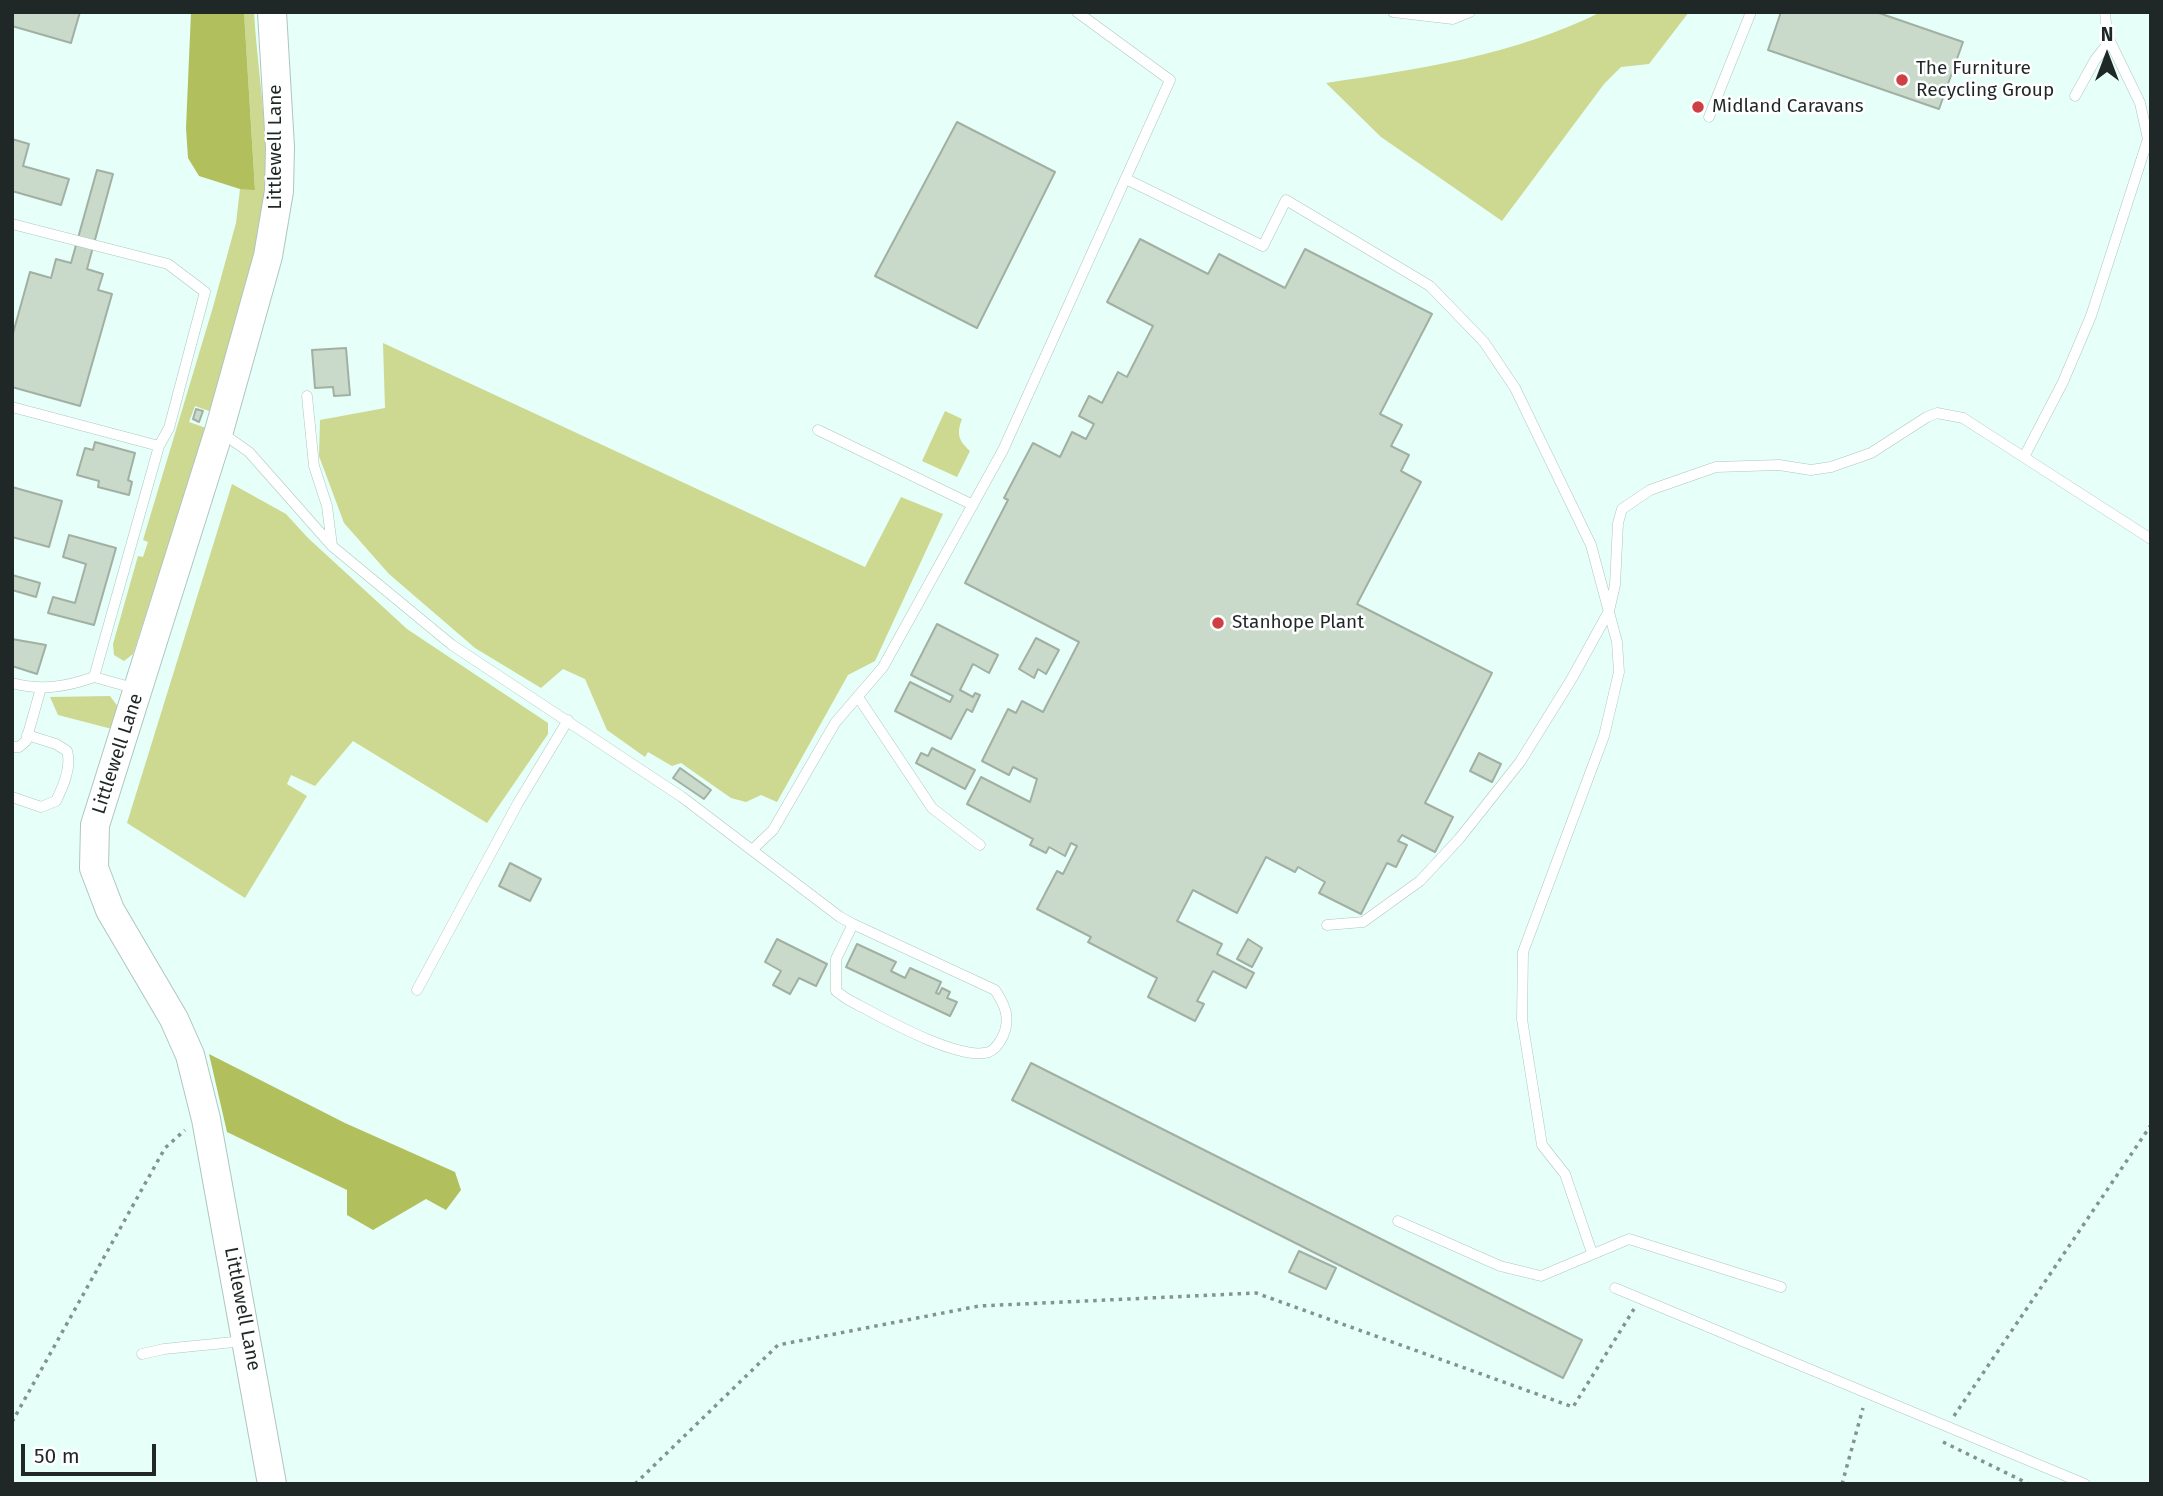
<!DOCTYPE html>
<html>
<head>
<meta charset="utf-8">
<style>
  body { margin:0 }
  #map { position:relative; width:2163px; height:1496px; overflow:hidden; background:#e6fff8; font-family:"Fira Sans",sans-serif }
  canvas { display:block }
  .frame { position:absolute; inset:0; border:14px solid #1f2826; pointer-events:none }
  .north { position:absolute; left:2072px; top:21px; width:70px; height:70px; -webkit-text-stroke:5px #fff; paint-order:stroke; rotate:0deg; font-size:19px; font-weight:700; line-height:28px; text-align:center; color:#1f2826 }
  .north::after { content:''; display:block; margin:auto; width:24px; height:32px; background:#1f2826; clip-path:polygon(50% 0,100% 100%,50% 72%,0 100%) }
  .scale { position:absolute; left:21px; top:1444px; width:135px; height:32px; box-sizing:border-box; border:4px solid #1f2826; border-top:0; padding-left:9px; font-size:21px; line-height:24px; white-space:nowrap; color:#1f2826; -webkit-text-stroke:5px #fff; paint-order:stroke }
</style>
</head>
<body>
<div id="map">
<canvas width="2163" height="1496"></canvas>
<div class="frame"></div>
<div class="north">N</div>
<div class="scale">50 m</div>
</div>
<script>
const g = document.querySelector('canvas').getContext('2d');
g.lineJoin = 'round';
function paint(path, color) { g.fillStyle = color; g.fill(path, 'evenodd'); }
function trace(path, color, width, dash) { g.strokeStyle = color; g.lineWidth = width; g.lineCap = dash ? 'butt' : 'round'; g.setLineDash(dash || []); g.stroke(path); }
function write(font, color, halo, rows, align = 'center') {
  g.font = font + ' "Fira Sans",sans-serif'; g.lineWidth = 5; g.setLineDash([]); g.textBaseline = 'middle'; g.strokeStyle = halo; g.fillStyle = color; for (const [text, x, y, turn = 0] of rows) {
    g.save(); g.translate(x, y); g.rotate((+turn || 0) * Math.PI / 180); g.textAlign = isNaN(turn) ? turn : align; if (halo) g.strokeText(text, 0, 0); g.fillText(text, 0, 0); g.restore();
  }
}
const green = new Path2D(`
  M244,12H254C257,64 266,115 266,167C266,250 234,333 212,412L195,406L189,422L206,428L133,654L124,661L114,655L113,644L138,556L143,557L148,542L143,540L213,307L236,223L240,189H255Z
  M1601,12H1689L1649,64L1621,67L1604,84L1502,221L1381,137L1326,83C1420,69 1515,55 1601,12Z
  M383,343L865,567L901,497L943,514L875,661L848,675L777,802L761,795L746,802L731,798L681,763L672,766L648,752L645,757L607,730L585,679L563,669L541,688L475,648L389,574L344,523L319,456L320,420L385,408Z
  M945,411L962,419C956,434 959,441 970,451L957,477L922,461Z
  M232,484L286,514L308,538L407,629L548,723V734L487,823L353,741L315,786L291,775L287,784L307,796L245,898L127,823Z
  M110,696L119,708L112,729L58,715L50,697Z`);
const forest = new Path2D(`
  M191,12H244L255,190L240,189L199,176L188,158L186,128Z
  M209,1054L345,1123L455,1172L461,1190L446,1210L426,1199L373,1230L347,1215V1190L227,1132Z`);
const building = new Path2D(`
  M12,12H80L71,43L12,26Z
  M1781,12H1876L1963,42L1939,109L1768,50Z
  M957,122L1055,172L977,328L875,276Z
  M12,139L29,144L23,166L69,179L61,205L12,191Z
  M97,170L113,174L87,269L103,274L98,290L112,294L80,406L12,387V337L30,272L51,278L56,259L71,263Z
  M1140,239L1208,274L1219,254L1285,288L1305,249L1432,314L1380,414L1402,425L1391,446L1409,455L1401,471L1421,482L1357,604L1492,673L1425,803L1453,817L1435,852L1402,835L1398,841L1407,845L1396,867L1387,863L1361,914L1319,893L1325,882L1298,867L1295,872L1266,857L1237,913L1193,890L1177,921L1222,944L1217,954L1254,973L1246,988L1213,971L1197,1001L1204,1004L1195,1021L1148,997L1157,978L1088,942L1091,937L1037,909L1057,871L1063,874L1077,846L1071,843L1065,856L1049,847L1046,853L1030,845L1033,839L967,804L981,777L1030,802L1037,779L1013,767L1009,775L982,761L1008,709L1016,713L1022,701L1043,712L1079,642L965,583L1008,500L1004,498L1033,443L1060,457L1072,432L1086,439L1094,424L1079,416L1089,396L1102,403L1118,372L1127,377L1153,326L1107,302Z
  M346,348L350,395L334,396L333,387L315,388L312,350Z
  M196,409L203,411L199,422L193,419Z
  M95,442L135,453L128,480L132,482L129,495L98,487L99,481L77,475L85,448L93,450Z
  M12,487L62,501L49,547L12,537Z
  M69,535L116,548L94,625L48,613L53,597L75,603L86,564L63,557Z
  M12,575L40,583L36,597L12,590Z
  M937,624L998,655L989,673L973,664L960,690L973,697L975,693L980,695L972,712L967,709L951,739L895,711L910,682L950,702L953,696L911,675Z
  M1036,638L1059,650L1046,674L1038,669L1034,678L1019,669Z
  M12,639L46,645L37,674L12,666Z
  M932,748L975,770L965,789L916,763L921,753L928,756Z
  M1479,753L1501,764L1492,782L1470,771Z
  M680,768L711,790L704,799L673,778Z
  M510,863L541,879L530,901L499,886Z
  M777,939L827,964L816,986L799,978L790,994L773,985L781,971L765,962Z
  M1248,939L1262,948L1252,967L1237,959Z
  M857,944L896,962L891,971L905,978L910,968L941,982L936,993L939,994L942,988L950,992L947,998L957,1002L950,1016L846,967Z
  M1031,1063L1582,1340L1563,1378L1012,1100Z
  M1299,1251L1336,1268L1326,1289L1289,1272Z`);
const path = new Path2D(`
  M1954,1416L2151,1125
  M12,1422L165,1148L185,1130
  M1943,1442L2029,1484
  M635,1484L778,1345L979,1306L1256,1293L1573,1407L1634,1309
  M1842,1484L1863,1408`);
const lane = new Path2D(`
  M1393,12L1453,19L1470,12
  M2075,96L2095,60L2109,42
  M1709,117L1751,12
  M1126,179L1263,246L1286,200L1430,286L1484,342L1515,388L1591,545L1617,642L1619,672L1604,736L1523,952L1522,1019L1542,1145L1565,1174L1592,1253
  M12,224L168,264L205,292L169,428L159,446
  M307,396L314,466L327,506L332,546
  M12,407L159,446L94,677L137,689
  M818,430L973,505
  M222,433L249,452L332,546L452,645L682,797L840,917L853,924L995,990C1005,1005 1011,1018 1003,1036C1000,1042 996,1049 989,1052C958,1062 876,1014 847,999L836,991V959L853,924
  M2024,457L2063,382L2091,316L2148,139L2140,103L2107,35L2105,12
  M12,683C41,691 66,687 94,677
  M858,697L932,808L980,845
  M12,747H19L26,741L41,688
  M12,797L41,807L56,801C63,787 72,767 67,751L56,744L27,735
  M752,850L773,830L835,723L883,667L1003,450L1170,80L1077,12
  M1327,925L1363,922L1420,881L1459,839L1520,762L1571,680L1609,611L1615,585L1618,523L1622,509L1650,490L1716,467L1779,465L1811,470L1831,467L1871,453L1927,417L1937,413L1963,418L2151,539
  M417,990L518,803L568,720
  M1398,1221L1500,1266L1541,1276L1629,1239L1781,1287
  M1615,1288L2085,1484
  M142,1354L164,1349L244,1341`);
const secondary = new Path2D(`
  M272,12L280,147L279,191L268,256L219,431L95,825L94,868L110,910L174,1019L190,1055L206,1119L272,1484`);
const markers = [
  [1902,80,7,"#cf4045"],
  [1698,107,7,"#cf4045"],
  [1218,623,7,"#cf4045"]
];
const poiNames = [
  ["The Furniture",1916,69],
  ["Recycling Group",1916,91],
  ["Midland Caravans",1712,107],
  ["Stanhope Plant",1232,623]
];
const streetNames = [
  ["Littlewell Lane",276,147,-90],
  ["Littlewell Lane",118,754,-72],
  ["Littlewell Lane",242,1309,79]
];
paint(green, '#cdd890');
paint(forest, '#b1bf5d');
paint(building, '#c9d9ca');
trace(building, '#a1b0a2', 2);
trace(lane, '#afc6c0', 11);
trace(secondary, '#afc6c0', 30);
trace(path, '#839490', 3.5, [3.5, 5]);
trace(lane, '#fff', 10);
trace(secondary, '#fff', 28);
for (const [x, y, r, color] of markers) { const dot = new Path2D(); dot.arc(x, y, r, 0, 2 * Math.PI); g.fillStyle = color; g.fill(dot); trace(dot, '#fff', 2.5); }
write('19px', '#1f2826', '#fff', poiNames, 'left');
write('19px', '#1f2826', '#fff', streetNames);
</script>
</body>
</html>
